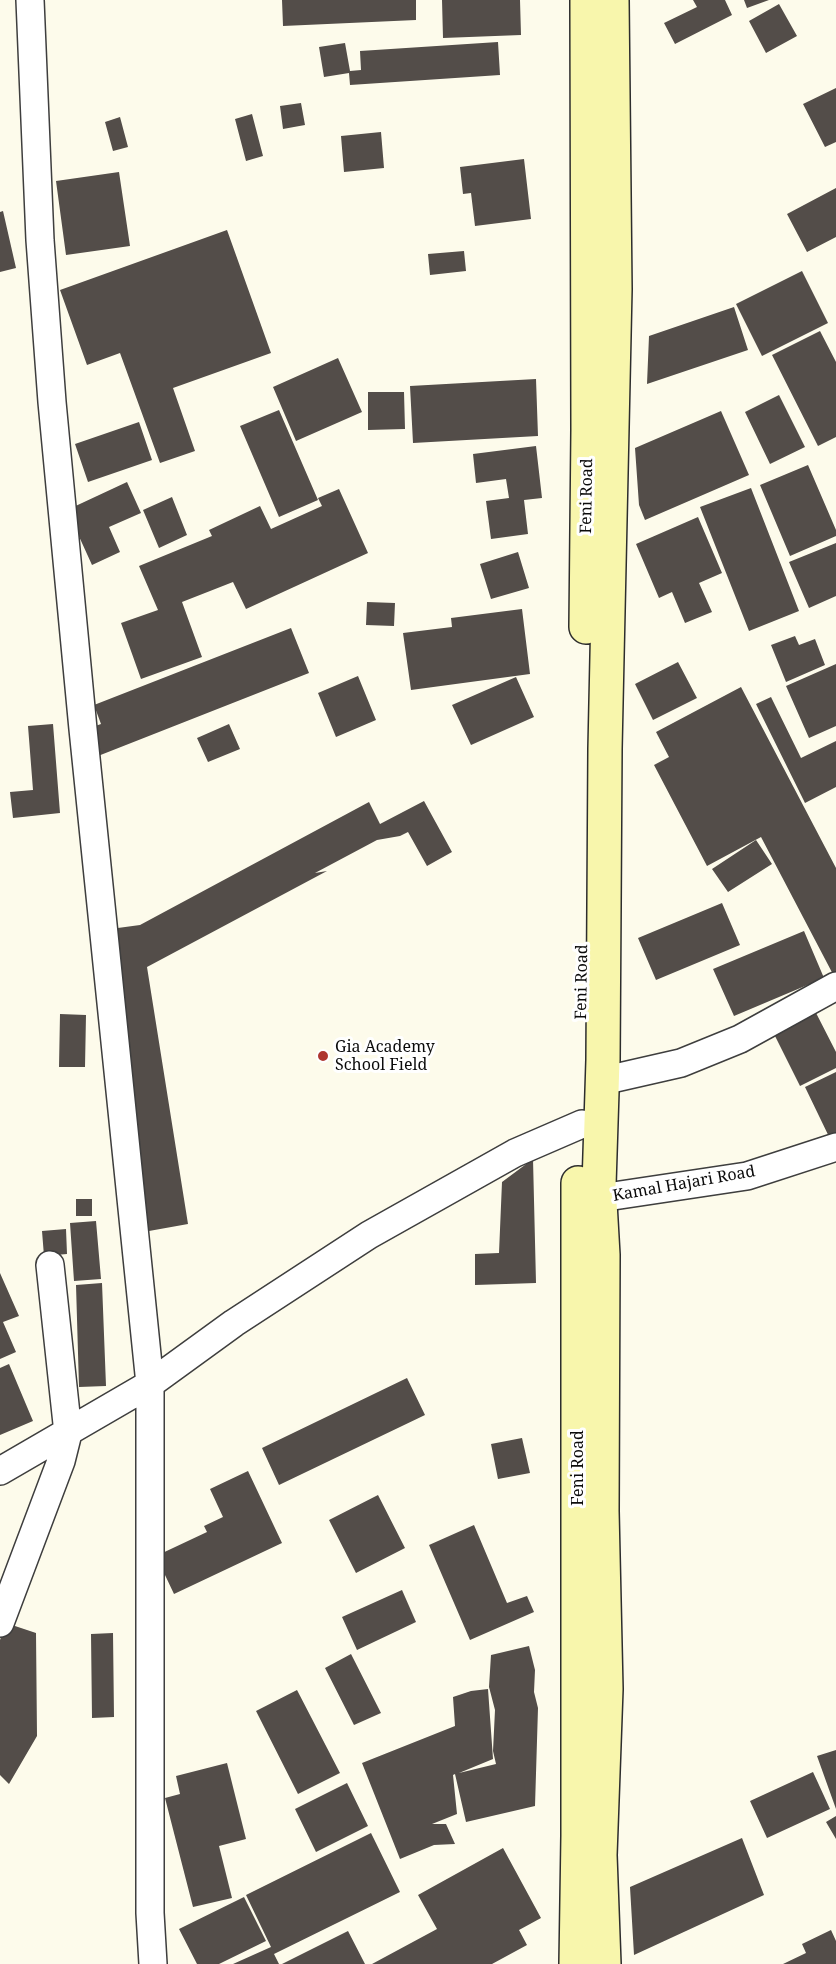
<!DOCTYPE html>
<html>
<head>
<meta charset="utf-8">
<style>
  body { margin:0 }
  canvas { display:block; background:#fdfbeb }
</style>
</head>
<body>
<canvas width="836" height="1964"></canvas>
<script>
const g = document.querySelector('canvas').getContext('2d');
g.lineJoin = 'round';
function paint(path, color) { g.fillStyle = color; g.fill(path, 'evenodd'); }
function trace(path, color, width, dash) { g.strokeStyle = color; g.lineWidth = width; g.lineCap = dash ? 'butt' : 'round'; g.setLineDash(dash || []); g.stroke(path); }
function write(font, color, halo, rows, align = 'center') {
  g.font = font + ' "Noto Serif",serif'; g.lineWidth = 6; g.setLineDash([]); g.textBaseline = 'middle'; g.strokeStyle = halo; g.fillStyle = color; for (const [text, x, y, turn = 0] of rows) {
    g.save(); g.translate(x, y); g.rotate((+turn || 0) * Math.PI / 180); g.textAlign = isNaN(turn) ? turn : align; if (halo) g.strokeText(text, 0, 0); g.fillText(text, 0, 0); g.restore();
  }
}
const building = new Path2D(`
  M282,0H416V20L283,26Z
  M442,0H520L521,35L443,38Z
  M693,0H725L732,15L675,44L664,23L697,7Z
  M744,0H769L747,8Z
  M779,4L797,36L766,53L749,21Z
  M498,42L500,75L350,85L349,73L324,77L319,47L345,43L350,71L361,70L360,51Z
  M836,88V142L825,147L803,104Z
  M301,103L305,125L283,129L280,106Z
  M252,114L263,156L246,161L235,119Z
  M120,117L128,147L113,151L105,122Z
  M381,132L384,168L344,172L341,136Z
  M524,159L531,219L475,226L471,193L463,194L460,167Z
  M119,172L130,246L66,255L56,181Z
  M836,188V237L807,252L787,214Z
  M3,211L16,268L0,272V212Z
  M227,230L271,353L173,388L195,451L160,463L120,353L87,365L60,290Z
  M464,251L466,271L430,275L428,254Z
  M802,271L828,323L762,356L736,304Z
  M734,307L748,350L647,384L649,336Z
  M820,331L836,362V437L818,446L772,355Z
  M338,358L362,412L296,441L273,387Z
  M536,379L538,436L413,443L410,386Z
  M368,392H404L405,429L368,430Z
  M779,395L805,447L770,464L745,412Z
  M279,410L318,500L279,517L240,426Z
  M721,411L749,475L645,520L639,505L635,448Z
  M139,422L152,460L88,482L75,444Z
  M536,446L542,498L524,500L528,534L491,539L486,501L509,498L506,479L476,483L473,454Z
  M808,465L836,530V536L790,556L760,485Z
  M127,482L141,513L109,527L120,552L92,565L67,510Z
  M751,488L799,611L749,631L700,507Z
  M339,489L368,553L246,609L233,582L182,602L202,657L141,679L121,623L158,610L139,566L212,536L209,530L260,506L271,529L322,506L318,498Z
  M172,497L187,535L159,548L143,510Z
  M698,517L722,573L699,583L712,612L685,623L672,592L659,598L636,544Z
  M836,543V596L809,608L789,562Z
  M518,552L529,588L491,599L480,564Z
  M367,602L395,603L394,626L366,625Z
  M522,609L530,674L411,690L403,633L452,627L451,618Z
  M291,628L309,673L98,756L87,729L101,724L94,705Z
  M795,636L799,645L815,639L825,665L786,682L771,645Z
  M678,662L697,698L653,720L635,684Z
  M836,664V726L809,738L786,686Z
  M358,676L376,720L336,737L318,693Z
  M516,677L534,717L471,745L452,705Z
  M741,687L836,868V980L761,837L707,866L654,765L669,757L656,732Z
  M771,697L801,758L836,741V787L805,803L756,704Z
  M53,724L60,813L13,818L10,792L33,790L28,726Z
  M229,724L240,749L208,762L197,738Z
  M424,801L452,852L427,866L408,832L400,836L377,840L315,873L327,871L147,967L188,1224L149,1231L133,1200L103,930L140,925L369,802L380,824Z
  M756,840L772,864L728,892L712,869Z
  M722,903L740,945L656,980L638,938Z
  M804,931L824,978L734,1016L713,969Z
  M814,1009L836,1052V1068L800,1086L772,1030Z
  M60,1014L86,1015L85,1067H59Z
  M836,1072V1143L833,1145L805,1087Z
  M533,1159L536,1283L475,1285V1254L499,1253L502,1182Z
  M76,1199H92V1216H76Z
  M96,1221L101,1279L74,1281L70,1223Z
  M66,1229L67,1254L44,1256L42,1231Z
  M0,1273L19,1316L3,1322L16,1352L0,1359Z
  M102,1283L106,1386L79,1387L76,1285Z
  M9,1364L33,1421L0,1435V1368Z
  M407,1378L425,1415L279,1485L262,1448Z
  M522,1438L530,1473L498,1479L491,1444Z
  M248,1471L282,1543L174,1594L156,1556L207,1532L204,1526L223,1517L210,1489Z
  M378,1495L405,1548L356,1573L329,1520Z
  M474,1525L507,1603L527,1596L534,1612L470,1640L429,1545Z
  M402,1590L416,1622L357,1650L342,1617Z
  M6,1623L36,1633L37,1736L9,1784L0,1775V1640Z
  M113,1633L114,1717L92,1718L91,1634Z
  M529,1646L535,1670L534,1692L538,1708L535,1806L466,1822L455,1774L453,1775L457,1814L432,1824H446L455,1844L434,1845L400,1859L362,1763L455,1726L453,1697L471,1691L488,1689L493,1759L459,1773L496,1764L493,1751L495,1710L489,1687L491,1655Z
  M351,1654L381,1713L354,1725L325,1668Z
  M297,1690L340,1773L298,1794L256,1711Z
  M836,1750V1809L817,1756Z
  M227,1763L246,1839L219,1846L232,1898L193,1907L165,1798L180,1794L176,1776Z
  M813,1772L830,1809L767,1838L750,1801Z
  M347,1783L368,1826L316,1852L295,1809Z
  M836,1816V1839L826,1822Z
  M371,1833L400,1892L274,1954L279,1964H233L271,1947L246,1895Z
  M742,1838L764,1895L634,1955L630,1887Z
  M503,1848L541,1918L519,1930L527,1945L492,1964H372L437,1929L418,1895Z
  M244,1897L266,1941L219,1964H197L179,1929Z
  M831,1930L836,1941V1964H783L806,1953L802,1944Z
  M348,1931L365,1964H282Z`);
const minor = new Path2D(`
  M30,0L40,240L52,402L83,729L150,1384V1913L153,1964
  M602,1081L681,1063L740,1039L836,986
  M600,1198L747,1176L836,1147
  M0,1471L150,1384L234,1323L369,1235L515,1153L582,1124
  M0,1623L61,1461L68,1433L50,1265`);
const secondary = new Path2D(`
  M586,627L588,430L587,0
  M576,1964L578,1836V1183
  M604,1964L600,1855L606,1689L602,1511L603,1255L599,1185L603,1060L605,749L615,289L612,0`);
const markers = [
  [323,1056,6,"#ae3630"]
];
const streetNames = [
  ["Feni Road",587,496,-89],
  ["Feni Road",582,982,-89],
  ["Kamal Hajari Road",684,1184,-10],
  ["Feni Road",578,1468,-90]
];
const poiNames = [
  ["Gia Academy",335,1047],
  ["School Field",335,1065]
];
paint(building, '#534d49');
trace(minor, '#3e3e3e', 30);
trace(secondary, '#2d2d2d', 36);
trace(minor, '#fff', 27);
trace(secondary, '#f8f6ac', 33);
for (const [x, y, r, color] of markers) { const dot = new Path2D(); dot.arc(x, y, r, 0, 2 * Math.PI); g.fillStyle = color; g.fill(dot); trace(dot, '#fff', 2); }
write('16px', '#0b0b0b', '#fff', streetNames);
write('16px', '#0b0b0b', '#fff', poiNames, 'left');
</script>
</body>
</html>
